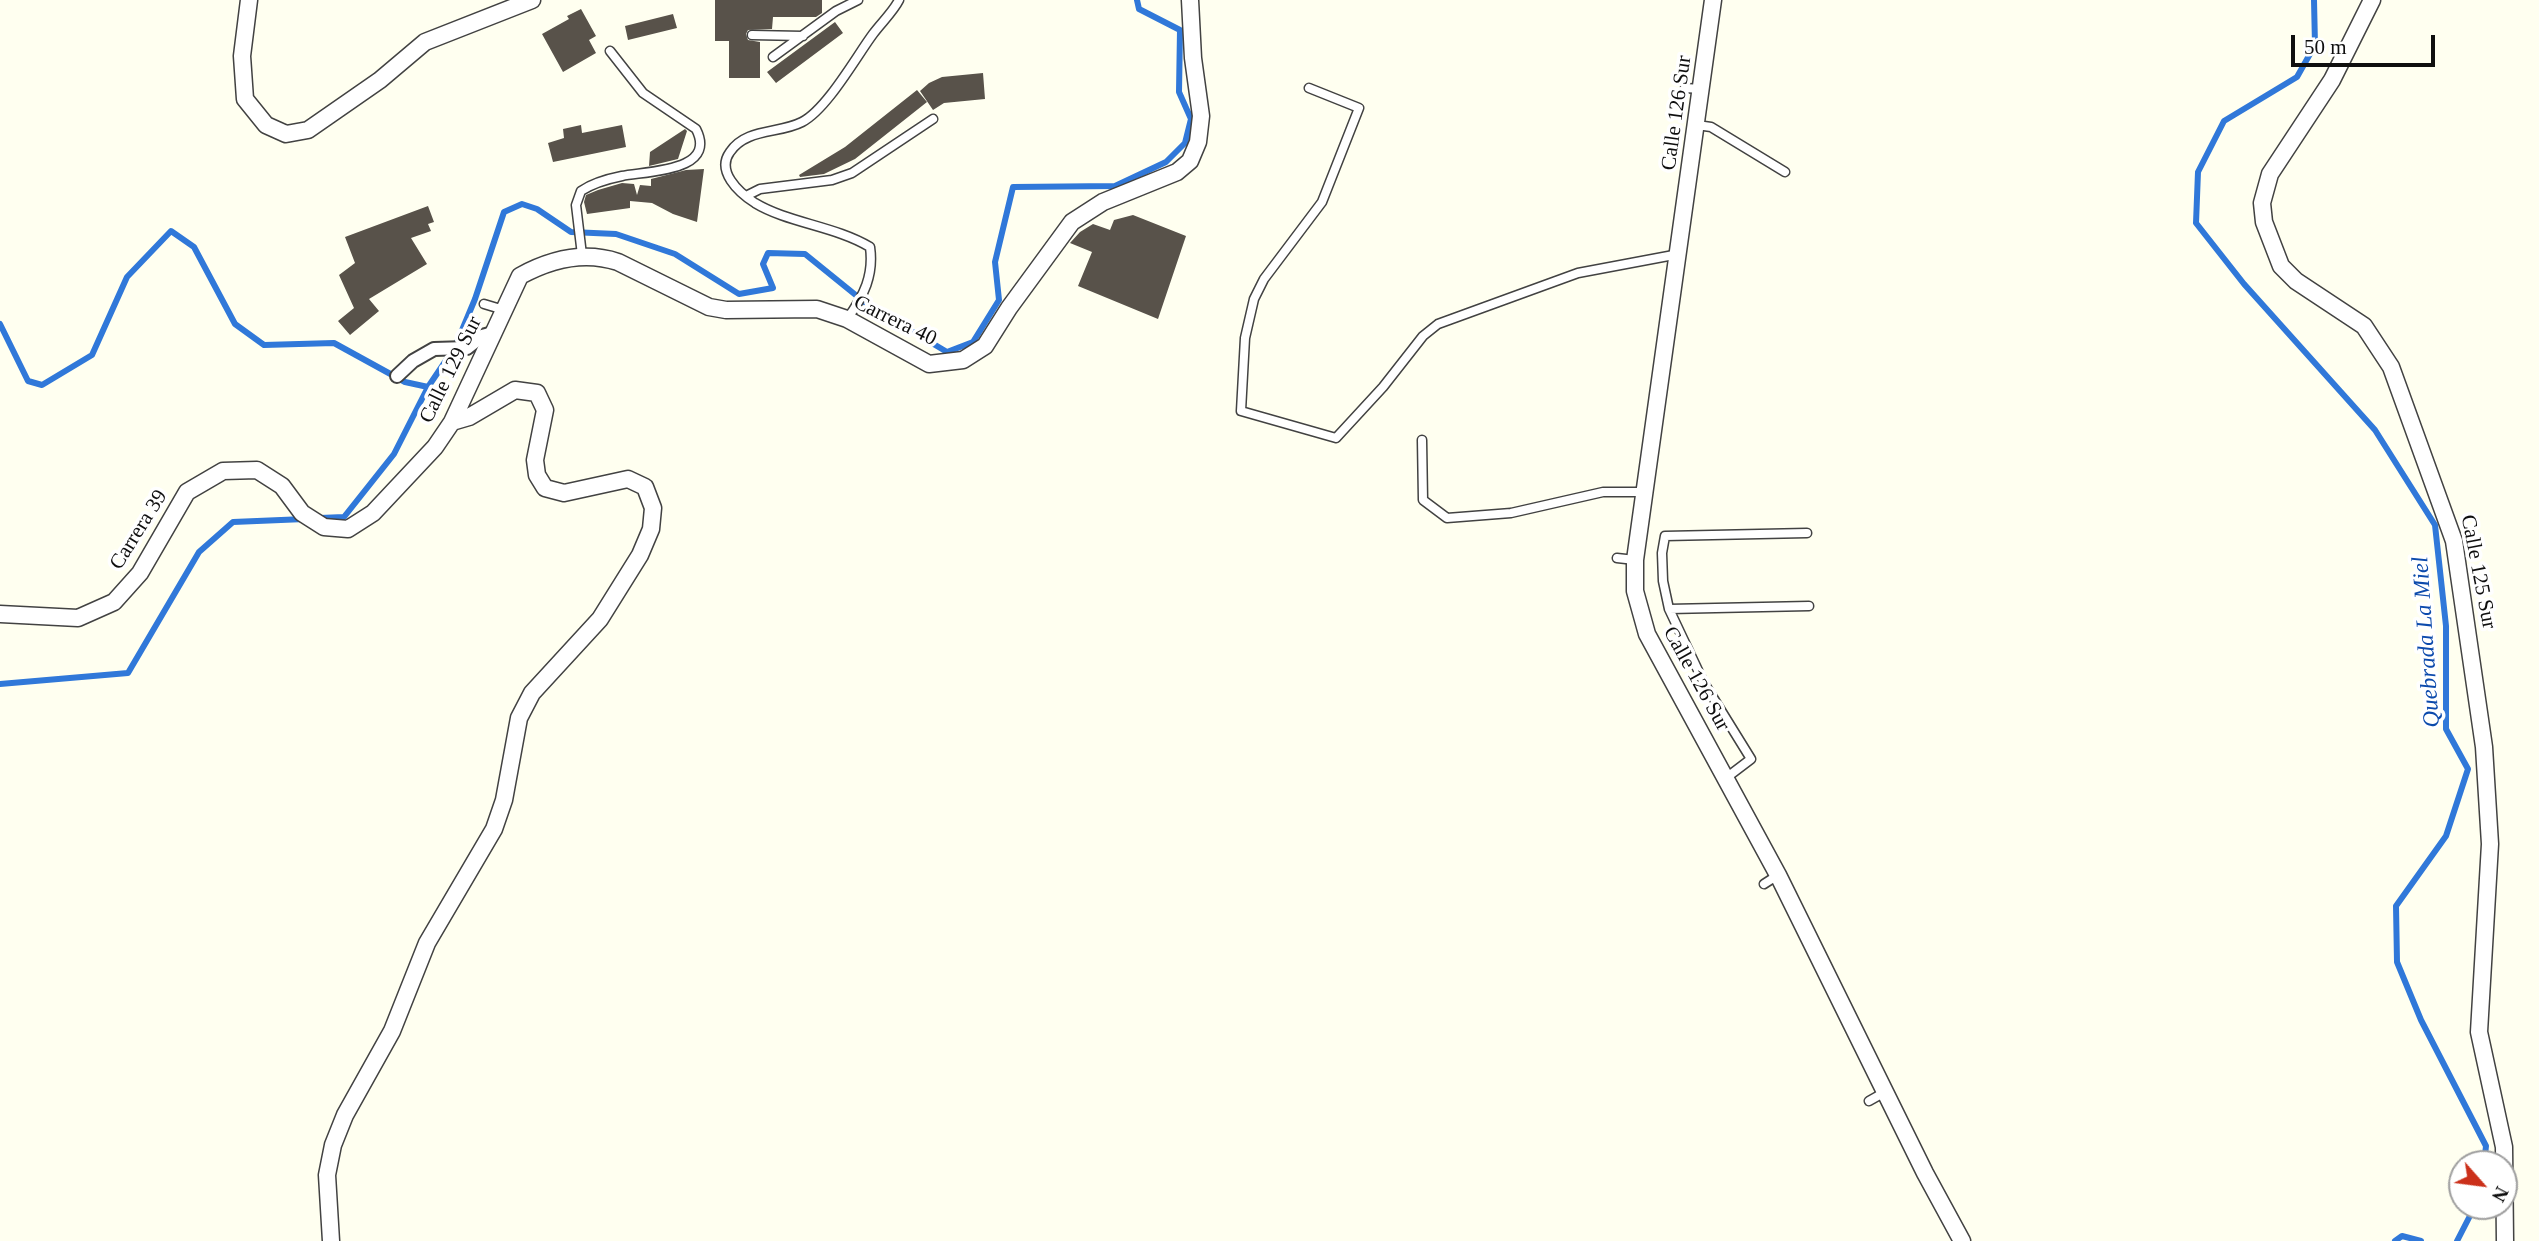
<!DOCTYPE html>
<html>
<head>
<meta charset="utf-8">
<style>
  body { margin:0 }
  #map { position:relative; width:2539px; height:1241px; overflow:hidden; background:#fffff0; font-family:Georgia,serif }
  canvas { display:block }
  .north { position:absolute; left:2448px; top:1150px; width:70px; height:70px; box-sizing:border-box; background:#fff; border:2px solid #9f9f9f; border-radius:50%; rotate:118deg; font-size:19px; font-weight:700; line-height:28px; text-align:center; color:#0f0f0f }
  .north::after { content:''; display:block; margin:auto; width:24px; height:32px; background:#cb301a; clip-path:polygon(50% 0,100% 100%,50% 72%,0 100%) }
  .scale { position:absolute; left:2291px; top:35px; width:144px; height:32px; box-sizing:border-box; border:4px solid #0f0f0f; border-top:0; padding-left:9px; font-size:21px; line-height:24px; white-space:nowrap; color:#0f0f0f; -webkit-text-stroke:5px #fff; paint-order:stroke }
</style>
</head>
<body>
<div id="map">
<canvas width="2539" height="1241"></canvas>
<div class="north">N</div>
<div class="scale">50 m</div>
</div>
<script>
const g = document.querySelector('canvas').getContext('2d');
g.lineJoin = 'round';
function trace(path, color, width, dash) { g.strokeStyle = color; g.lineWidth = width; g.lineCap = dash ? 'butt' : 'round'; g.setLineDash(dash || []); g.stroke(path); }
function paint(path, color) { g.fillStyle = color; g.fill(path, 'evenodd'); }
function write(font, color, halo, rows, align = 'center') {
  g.font = font + ' Georgia,serif'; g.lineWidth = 7; g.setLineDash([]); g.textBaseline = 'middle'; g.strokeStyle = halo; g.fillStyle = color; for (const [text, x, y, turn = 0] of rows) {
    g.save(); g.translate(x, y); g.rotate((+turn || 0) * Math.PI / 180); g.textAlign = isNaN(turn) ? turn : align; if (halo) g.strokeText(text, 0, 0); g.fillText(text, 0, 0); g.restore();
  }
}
const stream = new Path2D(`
  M2314,0L2315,45L2297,77L2224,121L2198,172L2196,223L2244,284L2375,430L2435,525L2446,626V729L2468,769L2446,836L2396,906L2397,962L2421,1020L2486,1146L2484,1164
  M0,324L28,381L42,385L92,355L127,277L171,231L194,247L235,324L264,345L334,343L405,382L428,387
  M320,518L344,517L394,454L428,387L455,347L475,299L504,212L522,204L537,209L571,232L616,234L675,254L739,294L773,288L763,264L768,253L805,254L868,305L947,352L973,342L999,300L995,262L1013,187L1115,186L1166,162L1185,143L1191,119L1179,92L1180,30L1139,9L1137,0
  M0,684L128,673L199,552L233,522L305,519
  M2395,1241L2402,1236L2421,1241
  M2457,1241L2475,1206`);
const building = new Path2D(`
  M715,0H822V13L816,17H773L772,29L748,30L746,34L748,40L760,42V78H729V41H715Z
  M581,9L596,36L589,40L596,53L563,72L542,34L569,19L567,16Z
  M673,14L677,28L628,40L625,26Z
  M835,22L843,33L776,83L767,72Z
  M983,73L985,99L944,103L933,110L920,91L929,83L942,77Z
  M917,90L927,102L855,159L824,174L800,177L799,175L845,147Z
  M581,125L582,133L622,125L626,147L553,162L548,143L564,138L563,129Z
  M685,129L687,131L678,159L649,166L650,152Z
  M704,169L697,222L673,214L652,203L630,201V208L587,214L584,202L586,195L598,190L622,183L634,184L637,195L640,185L651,186V179L686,170Z
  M428,206L434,222L428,224L431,231L411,238L427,264L369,299L379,311L350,335L338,321L354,308L339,275L355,263L345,237Z
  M1133,215L1186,236L1158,319L1078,286L1092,252L1070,243L1080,232L1093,224L1110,230L1114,220Z`);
const service = new Path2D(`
  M752,35L803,36
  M773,57L836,11L858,0
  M1309,88L1359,108L1322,202L1264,279L1254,299L1245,338L1241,411L1336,438L1383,387L1423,336L1438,324L1578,273L1679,254
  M1685,88L1701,89
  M1697,125L1711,127L1785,172
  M746,196L760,189L832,180L852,173L933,119
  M582,255L576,205L581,191C593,183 607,179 622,176C646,171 718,172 696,129L643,93L610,51
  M484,304L504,310
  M847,319C864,296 874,275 870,247C835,226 788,223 755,203C738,192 716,171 730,152C746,128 779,134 802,122C827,109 856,57 873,34C881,23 893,12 899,0
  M1422,440L1423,500L1447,518L1511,513L1603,492H1644
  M1617,558L1635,560
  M1669,609L1809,606
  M1726,778L1751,759L1704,683L1669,609L1663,581L1662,553L1665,536L1807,533
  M1764,884L1778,875
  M1869,1101L1885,1092`);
const pedestrian = new Path2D(`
  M397,376L413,361L434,349L467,348L482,336L493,333`);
const minor = new Path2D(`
  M249,0L242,56L245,99L266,125L286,134L308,130L380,80L425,42L532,0
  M1713,0L1635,560V591L1647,634L1778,875L1925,1173L1962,1241
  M2372,0L2332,80L2270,174L2262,203L2264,222L2281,266L2296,281L2364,326L2391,367L2454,541L2484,747L2490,844L2479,1032L2504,1147L2505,1241
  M0,614L78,618L114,602L140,573L187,492L223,471L257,470L282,486L302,513L324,527L348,529L373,513L435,447L452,422L520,276C551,259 585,251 618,262L709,307L726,310L817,309L847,319L929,364L963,360L985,346L1009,308L1072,222L1103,202L1177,172L1190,161L1198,142L1201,116L1193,58L1190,0
  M331,1241L327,1175L333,1145L345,1115L392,1031L427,943L494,829L504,800L519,718L532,693L600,619L640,555L651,529L653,508L645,487L628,479L564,493L545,488L537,475L535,460L545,410L537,393L515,390L469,417L452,422`);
const streetNames = [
  ["Calle 126 Sur",1677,113,-82],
  ["Carrera 40",895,321,26],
  ["Calle 129 Sur",451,370,-64],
  ["Carrera 39",139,530,-58],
  ["Calle 125 Sur",2478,572,79],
  ["Calle 126 Sur",1696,679,61]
];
const waterNames = [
  ["Quebrada La Miel",2427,642,-94]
];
trace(stream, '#3078d9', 6);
paint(building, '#58524a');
trace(service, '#424242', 11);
trace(pedestrian, '#424242', 16);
trace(minor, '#424242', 19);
trace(service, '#fff', 8);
trace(pedestrian, '#fff', 12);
trace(minor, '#fff', 16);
write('21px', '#0f0f0f', '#fff', streetNames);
write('italic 23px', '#0c4aac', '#fff', waterNames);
</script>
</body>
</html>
